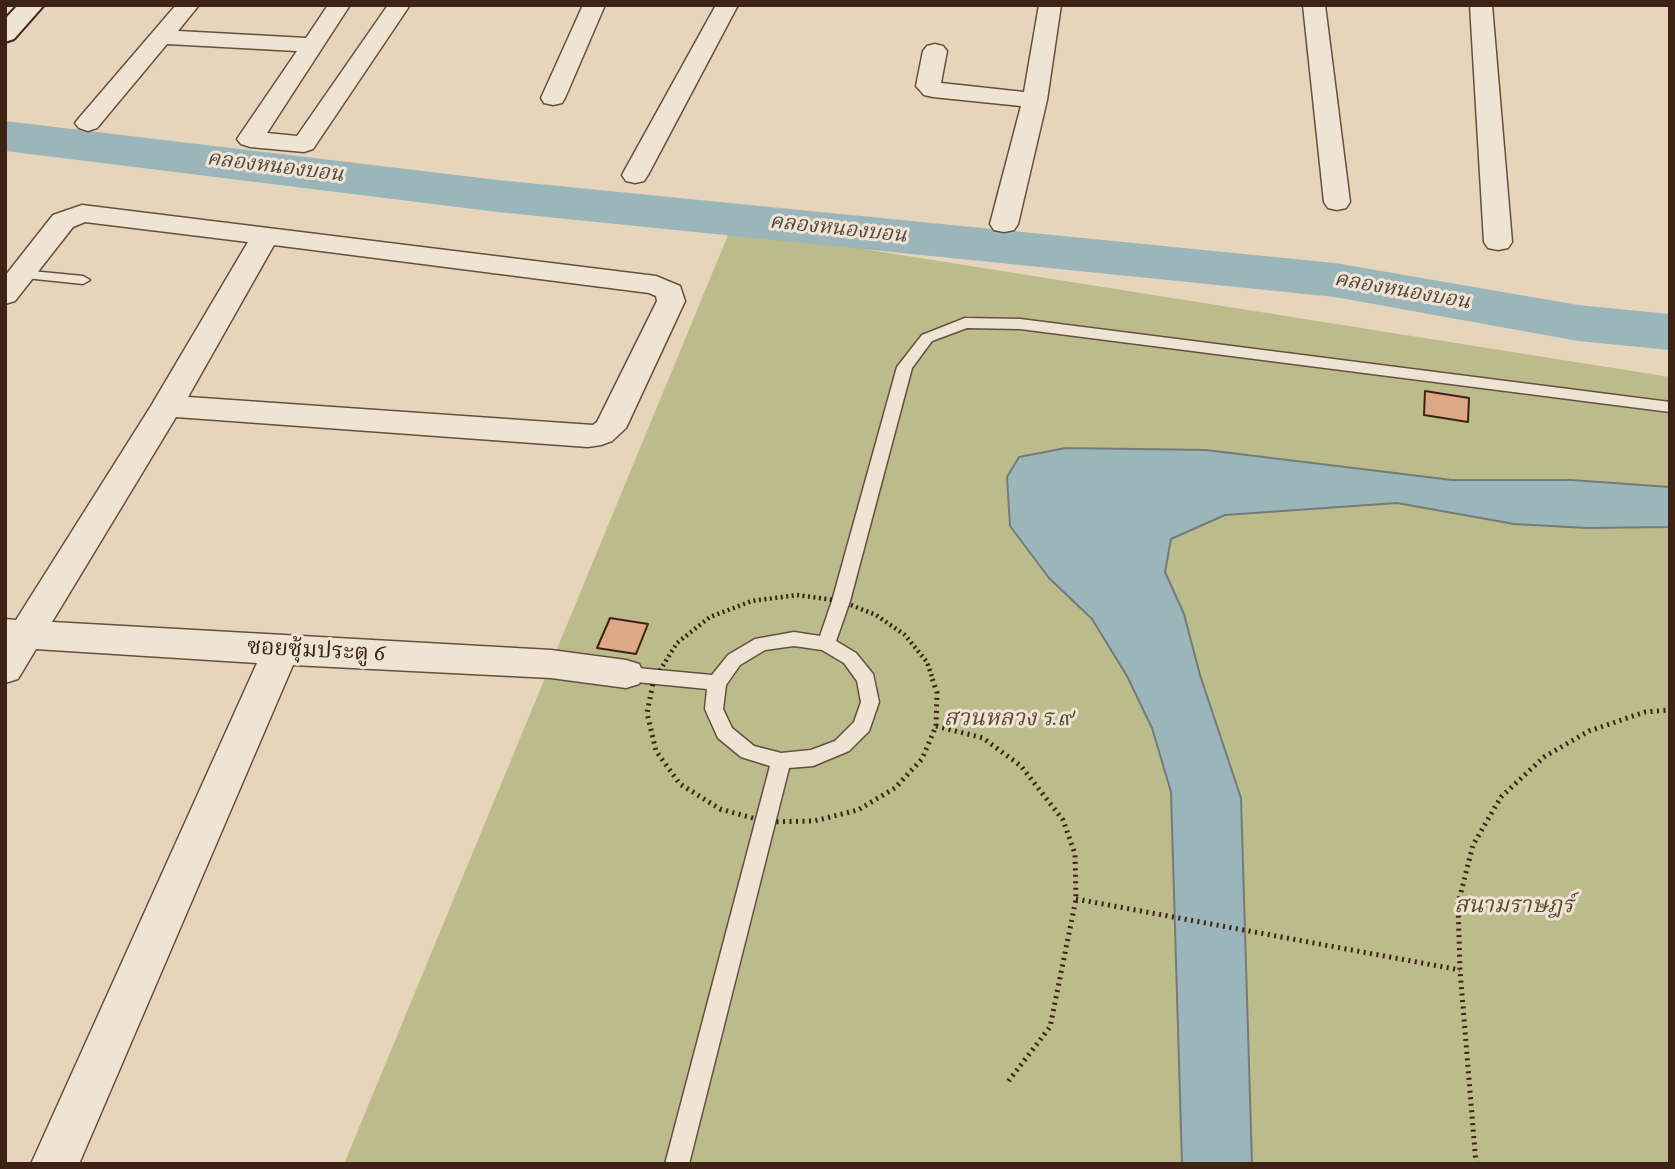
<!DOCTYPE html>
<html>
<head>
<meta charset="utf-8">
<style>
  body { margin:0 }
  #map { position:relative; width:1675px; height:1169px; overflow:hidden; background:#e6d5bb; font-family:"IM FELL Double Pica",serif }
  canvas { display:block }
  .frame { position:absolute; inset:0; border:7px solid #3d2215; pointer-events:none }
</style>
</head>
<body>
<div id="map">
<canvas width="1675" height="1169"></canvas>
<div class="frame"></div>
</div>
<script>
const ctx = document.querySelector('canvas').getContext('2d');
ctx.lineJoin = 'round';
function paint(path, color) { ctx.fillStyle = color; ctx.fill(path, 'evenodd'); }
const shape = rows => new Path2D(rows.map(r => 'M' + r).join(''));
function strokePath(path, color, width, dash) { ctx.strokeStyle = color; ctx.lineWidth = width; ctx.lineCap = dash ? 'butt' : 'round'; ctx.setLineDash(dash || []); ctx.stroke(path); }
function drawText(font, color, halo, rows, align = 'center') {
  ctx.font = font + ' "IM FELL Double Pica","Noto Serif Thai",serif'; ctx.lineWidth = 6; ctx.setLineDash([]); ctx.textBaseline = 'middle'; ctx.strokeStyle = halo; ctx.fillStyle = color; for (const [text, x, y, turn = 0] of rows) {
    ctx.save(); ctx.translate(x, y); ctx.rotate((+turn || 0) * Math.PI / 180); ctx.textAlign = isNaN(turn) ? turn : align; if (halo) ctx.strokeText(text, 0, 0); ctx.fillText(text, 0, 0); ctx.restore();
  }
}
paint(shape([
  [731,228,1670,377,1670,1164,344,1164]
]), '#bcbb8b');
const water = shape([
  [1066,448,1206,450,1452,480,1571,480,1670,487,1670,527,1587,528,1514,524,1397,503,1225,515,1171,539,1165,572,1184,614,1200,675,1241,798,1252,1164,1182,1164,1171,792,1152,728,1127,676,1092,619,1049,578,1010,526,1007,477,1019,457,1066,448]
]);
paint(water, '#9ab6ba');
strokePath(water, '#757b78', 2);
paint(shape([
  [5,121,498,180,1335,263,1578,305,1670,314,1670,350,1578,341,1335,297,498,212,5,151,5,121]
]), '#9ab6ba');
const building = shape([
  [1425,391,1469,398,1468,422,1424,415,1425,391],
  [610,618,648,624,636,654,597,648,610,618]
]);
paint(building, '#dda886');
strokePath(building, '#3d2215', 2);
const lane = shape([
  [21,270,83,276,90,280,83,284,16,277,14,274,21,270],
  [965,318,1020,319,1670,402,1670,412,1020,329,967,328,932,341,912,368,850,601,836,641,856,653,873,674,879,702,869,731,849,751,813,766,789,768,689,1164,665,1164,770,766,741,757,718,738,705,709,707,689,626,681,619,679,617,674,619,669,626,667,712,675,728,655,755,639,794,632,820,636,832,601,897,367,922,335,965,318],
  [794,646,822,650,844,663,857,681,861,702,854,722,835,741,811,750,781,753,754,746,732,728,723,709,726,685,740,665,765,650,794,646]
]);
const street = shape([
  [176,5,199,5,178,31,306,38,328,5,350,5,267,133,297,136,388,5,410,5,313,149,304,152,250,147,241,144,237,139,297,51,167,44,97,128,88,131,79,128,75,123,79,118,176,5],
  [583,5,605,5,565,98,562,103,553,105,544,103,541,98,583,5],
  [716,5,738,5,648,175,644,181,635,183,626,181,622,175,716,5],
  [1039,5,1061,5,1047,100,1018,224,1014,230,1004,232,994,230,990,224,1021,106,933,97,924,95,916,86,923,51,927,46,935,44,943,46,947,51,941,83,1024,92,1039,5],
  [1303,5,1325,5,1350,202,1346,208,1337,210,1328,208,1324,202,1303,5],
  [1470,5,1492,5,1512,242,1508,248,1498,250,1488,248,1484,242,1470,5],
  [82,205,656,276,680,286,685,301,626,428,612,441,601,445,588,447,176,417,52,622,551,650,626,660,639,664,644,674,639,684,626,688,551,678,293,665,79,1164,31,1164,257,663,36,649,18,679,5,683,5,619,16,620,151,406,248,242,85,222,73,227,15,301,5,304,5,276,53,215,82,205],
  [274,245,649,293,656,296,657,301,597,422,593,425,188,397,274,245]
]);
const secondary = shape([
  [18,5,44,5,14,39,5,42,5,19,18,5]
]);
strokePath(lane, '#674f3e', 3);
strokePath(street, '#674f3e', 3);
strokePath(secondary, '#3d2215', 4);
strokePath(shape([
  [654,680,677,643,710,617,752,601,797,595,841,601,876,615,905,635,927,662,933,680]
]), '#3d2215', 4.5, [2, 3.5]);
strokePath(shape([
  [654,678,647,713,656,751,680,784,720,809,767,822,814,821,858,810,895,788,922,759,936,726,937,693,932,678],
  [936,726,983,738,1021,766,1063,820,1075,854,1076,899,1050,1027,1007,1083],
  [1076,899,1460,970],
  [1476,1164,1460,970,1458,904,1473,845,1501,797,1544,757,1589,731,1645,712,1670,710]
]), '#3d2215', 5, [2, 4.5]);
paint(lane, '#efe4d3');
paint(street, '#efe4d3');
paint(secondary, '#efe4d3');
drawText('italic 21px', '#54473e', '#efe4d3', [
  ["คลองหนองบอน",275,168,7],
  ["คลองหนองบอน",838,230,6],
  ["คลองหนองบอน",1402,292,10]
]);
drawText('23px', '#3d2215', '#efe4d3', [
  ["ซอยซุ้มประตู 6",316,652,3]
]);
drawText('italic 23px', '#5d4832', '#efe4d3', [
  ["สวนหลวง ร.๙",1008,720],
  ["สนามราษฎร์",1514,907]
]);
</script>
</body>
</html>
